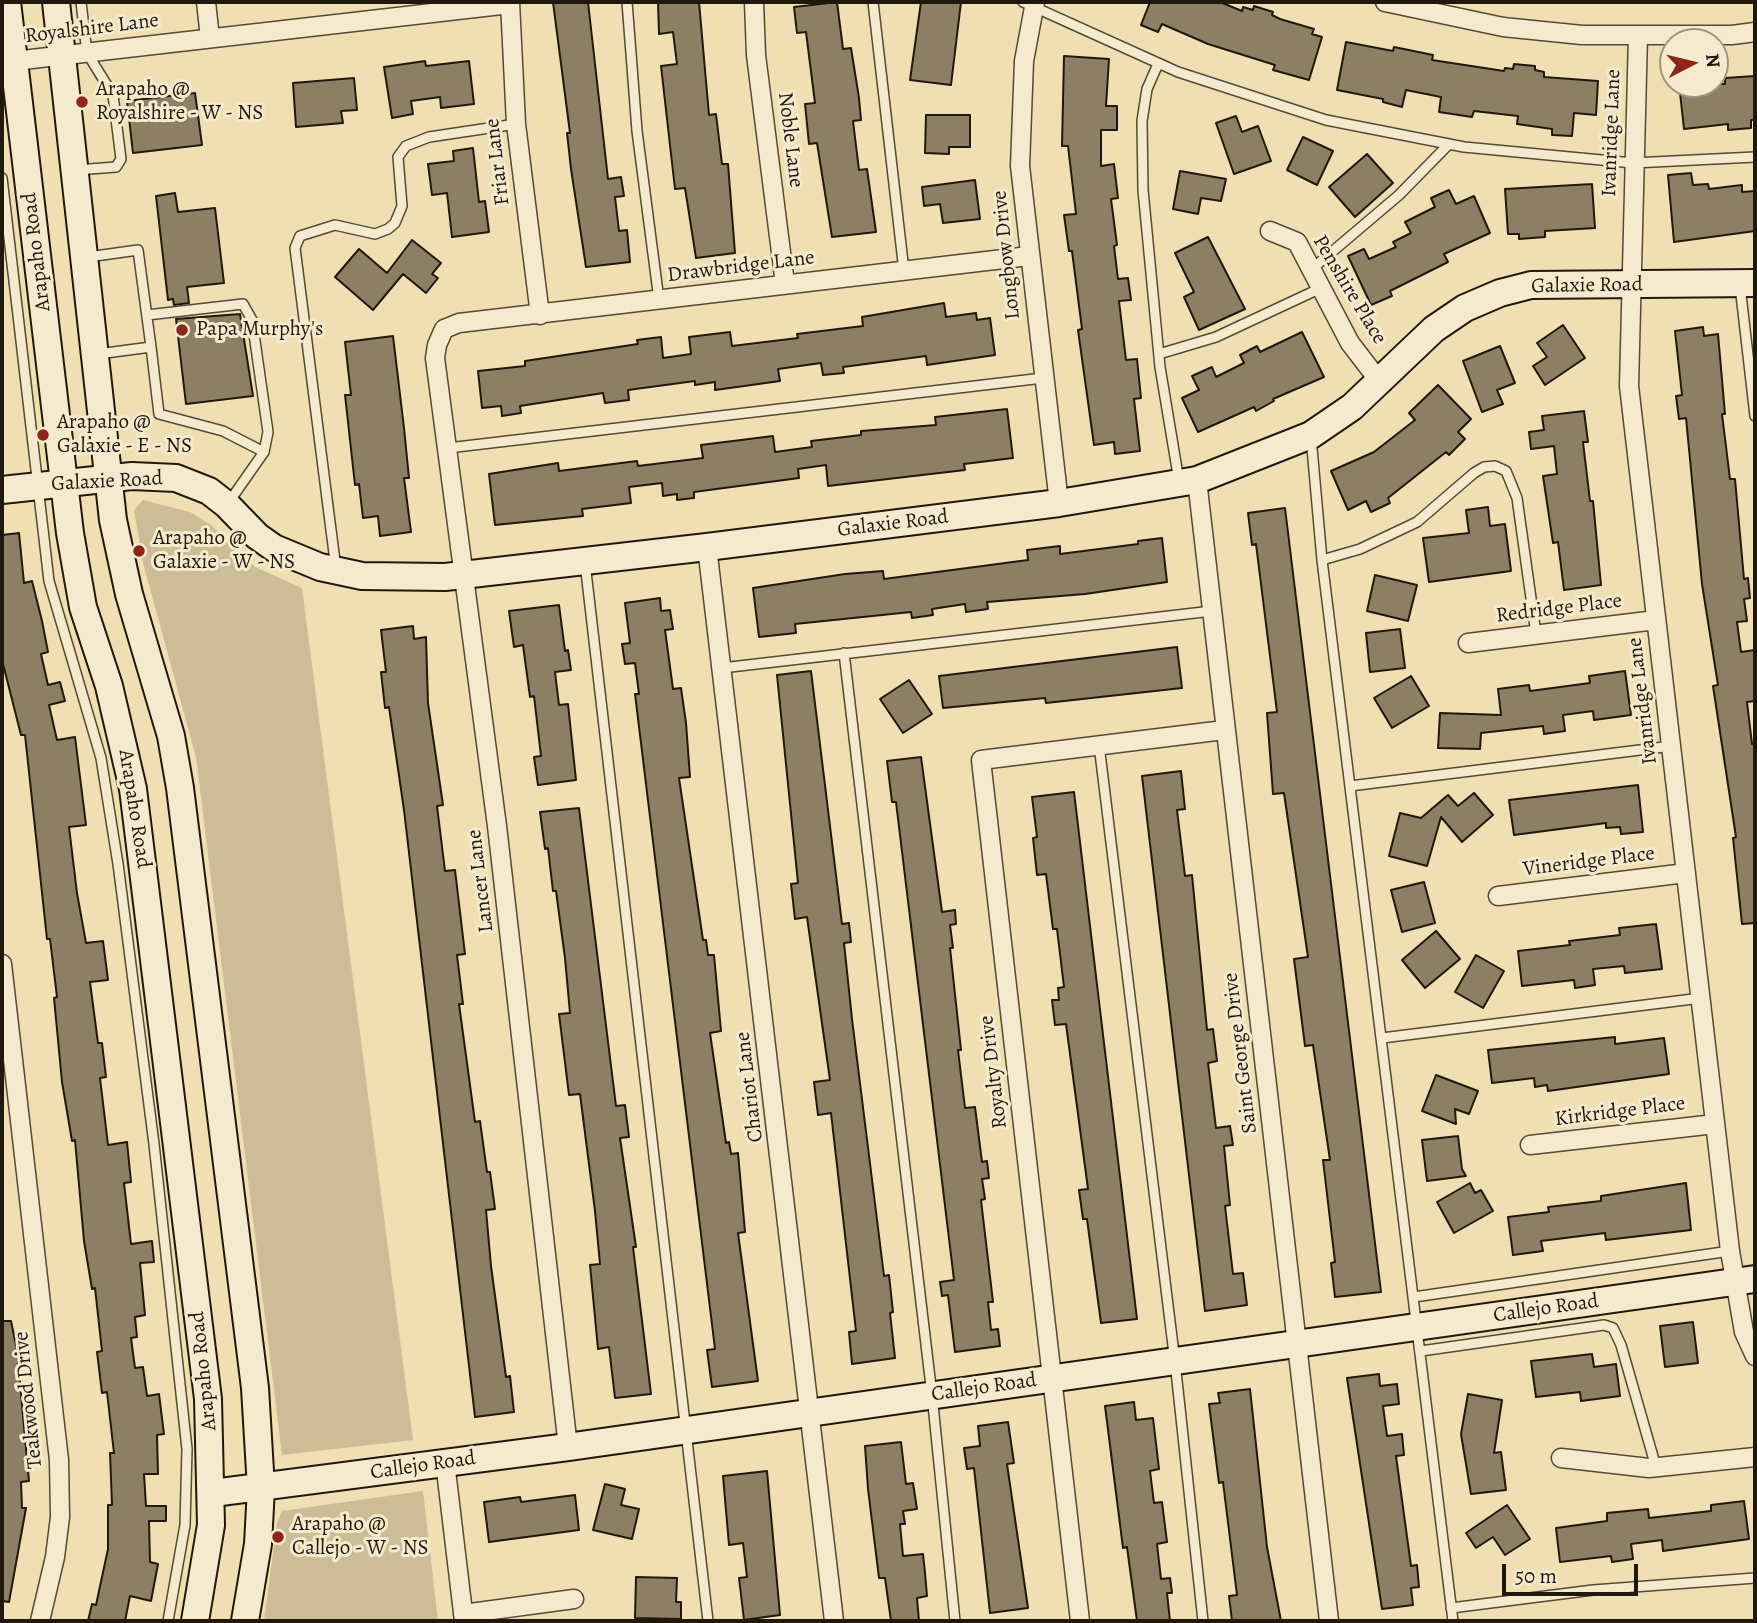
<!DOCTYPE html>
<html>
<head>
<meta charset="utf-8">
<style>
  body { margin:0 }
  #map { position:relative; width:1757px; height:1623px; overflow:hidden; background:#efdfb3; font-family:Alegreya,serif }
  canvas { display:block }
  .frame { position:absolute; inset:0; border:4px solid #21180c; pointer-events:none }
  .north { position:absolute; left:1659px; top:28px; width:70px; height:70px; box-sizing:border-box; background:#f5eace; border:2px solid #a09680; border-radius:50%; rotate:83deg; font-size:19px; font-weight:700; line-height:28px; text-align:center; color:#21180c }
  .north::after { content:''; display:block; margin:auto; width:24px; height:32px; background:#8f2418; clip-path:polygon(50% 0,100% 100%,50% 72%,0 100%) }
  .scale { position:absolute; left:1502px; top:1564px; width:136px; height:32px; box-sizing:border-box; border:4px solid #21180c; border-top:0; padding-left:9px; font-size:21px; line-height:24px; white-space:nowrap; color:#21180c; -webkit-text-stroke:5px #f5eace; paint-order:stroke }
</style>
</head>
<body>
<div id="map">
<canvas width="1757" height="1623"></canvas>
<div class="frame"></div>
<div class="north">N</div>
<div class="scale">50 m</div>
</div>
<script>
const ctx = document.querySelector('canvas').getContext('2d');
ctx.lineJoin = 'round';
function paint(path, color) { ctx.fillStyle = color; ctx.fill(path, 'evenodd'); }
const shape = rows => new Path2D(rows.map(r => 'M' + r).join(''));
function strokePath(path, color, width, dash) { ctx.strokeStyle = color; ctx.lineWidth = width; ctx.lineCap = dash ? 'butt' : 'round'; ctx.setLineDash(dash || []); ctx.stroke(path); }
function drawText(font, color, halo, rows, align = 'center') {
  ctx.font = font + ' Alegreya,serif'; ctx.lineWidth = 6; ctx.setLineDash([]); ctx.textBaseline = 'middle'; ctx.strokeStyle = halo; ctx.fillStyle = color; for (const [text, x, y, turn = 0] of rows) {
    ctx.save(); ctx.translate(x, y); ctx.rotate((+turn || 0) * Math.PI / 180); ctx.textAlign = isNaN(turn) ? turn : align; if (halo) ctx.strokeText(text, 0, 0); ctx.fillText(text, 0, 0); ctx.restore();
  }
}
paint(shape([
  [143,500,190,512,211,525,255,567,302,588,413,1440,282,1455,196,757,143,563,134,510],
  [423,1491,438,1621,264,1621,277,1523,282,1511]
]), '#ccbd97');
const building = shape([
  [553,2,588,2,608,179,621,177,624,196,615,197,619,231,627,230,630,262,586,267,571,169,567,133,570,133,553,2],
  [658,2,699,2,709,115,716,114,722,164,728,164,735,253,696,258,685,188,675,189,661,66,677,64,673,32,659,34,658,2],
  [837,2,843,49,851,48,859,98,861,120,853,121,859,170,867,169,876,232,832,237,817,143,809,144,805,104,815,103,806,32,797,33,794,7,837,2],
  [921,2,961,2,951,85,910,80,921,2],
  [1150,2,1220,2,1242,11,1243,7,1253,10,1254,6,1273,12,1272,15,1280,19,1314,29,1312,34,1322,37,1309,80,1273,70,1275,65,1208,44,1162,24,1158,32,1141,25,1150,2],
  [1346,42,1393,51,1394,47,1433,55,1432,60,1504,71,1505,68,1513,69,1514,64,1535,66,1535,70,1544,72,1544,77,1598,81,1596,115,1574,113,1572,136,1552,135,1552,129,1517,124,1518,116,1474,111,1472,117,1439,112,1441,97,1406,90,1402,107,1383,102,1383,99,1337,90,1346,42],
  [1064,56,1109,59,1106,106,1117,106,1117,130,1101,130,1101,166,1114,164,1118,198,1111,199,1117,245,1114,246,1118,279,1128,278,1131,300,1119,301,1126,360,1137,359,1141,398,1134,399,1140,451,1115,454,1114,442,1094,445,1078,330,1082,329,1072,251,1069,251,1064,215,1076,214,1068,146,1062,146,1064,56],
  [425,61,426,66,469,61,474,104,441,108,440,97,411,101,413,114,392,118,384,67,425,61],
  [1755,76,1755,120,1751,120,1751,128,1728,130,1728,124,1684,129,1679,84,1725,84,1725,78,1755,76],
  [354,78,357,110,341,111,343,123,296,127,293,83,354,78],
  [195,93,202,145,133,153,127,101,195,93],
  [926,115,970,115,970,147,949,147,949,154,925,153,926,115],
  [1236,116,1242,132,1258,126,1271,161,1234,174,1216,123,1236,116],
  [1303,137,1333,151,1317,185,1287,170,1303,137],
  [473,148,479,202,485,201,489,232,452,237,447,193,432,195,428,164,454,161,453,151,473,148],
  [1367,154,1393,183,1355,217,1329,187,1367,154],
  [1180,171,1226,179,1221,201,1201,198,1198,214,1173,209,1180,171],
  [1691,173,1693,185,1708,184,1709,189,1742,185,1742,192,1755,191,1755,231,1674,242,1668,175,1691,173],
  [975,180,980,219,943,223,940,204,924,206,922,187,975,180],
  [1592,184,1595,228,1545,231,1545,237,1519,239,1519,234,1508,234,1505,189,1592,184],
  [1449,190,1456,204,1474,196,1490,233,1444,254,1448,262,1390,291,1392,296,1371,305,1348,256,1364,249,1369,259,1396,247,1393,242,1411,233,1405,222,1435,207,1431,198,1449,190],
  [175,193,178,212,215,208,224,283,187,287,189,303,174,305,173,299,168,300,156,196,175,193],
  [1208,237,1245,309,1199,330,1184,297,1194,292,1175,253,1208,237],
  [412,240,441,263,432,274,438,278,426,293,403,274,373,310,335,277,359,249,387,273,412,240],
  [944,303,946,317,976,313,977,320,990,318,995,355,927,365,926,356,843,367,844,373,823,375,821,363,778,369,780,381,737,387,715,390,715,382,695,385,695,381,628,390,629,400,605,403,603,393,520,406,521,413,502,416,501,406,482,408,478,371,525,366,525,361,638,344,637,340,661,337,663,358,691,354,689,337,730,332,732,346,798,338,797,334,863,326,862,317,944,303],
  [240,314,253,396,186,404,176,319,240,314],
  [1563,325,1585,358,1545,385,1533,366,1547,357,1537,343,1563,325],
  [1703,327,1704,336,1718,334,1725,414,1722,414,1730,479,1735,479,1744,579,1748,578,1750,598,1744,599,1747,621,1737,622,1741,652,1755,650,1755,701,1747,702,1752,744,1755,743,1755,923,1742,924,1733,838,1736,837,1713,686,1718,685,1702,584,1686,418,1679,419,1676,396,1682,395,1675,331,1703,327],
  [1302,332,1324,377,1273,399,1274,401,1256,411,1254,407,1198,432,1182,398,1199,390,1192,376,1212,367,1216,377,1244,363,1240,355,1257,346,1260,352,1302,332],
  [393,336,404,428,409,478,404,478,411,532,380,536,378,516,363,518,359,484,355,485,345,395,351,395,345,342,393,336],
  [1500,346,1515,383,1497,390,1503,404,1482,412,1463,361,1500,346],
  [1438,385,1471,419,1458,432,1465,439,1449,455,1446,452,1388,498,1390,503,1371,512,1366,501,1348,510,1331,471,1374,452,1415,420,1409,413,1438,385],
  [1007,409,1013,458,964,464,965,470,828,486,826,465,798,469,799,478,694,492,694,498,677,500,677,494,663,496,662,483,629,487,631,503,582,509,583,516,495,525,489,474,558,463,559,471,637,461,638,466,703,458,701,445,773,436,775,452,812,447,811,441,861,435,861,431,936,425,935,417,1007,409],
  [1584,411,1588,442,1583,442,1590,501,1593,501,1601,585,1564,590,1558,542,1553,543,1543,476,1557,474,1554,446,1531,449,1529,432,1544,430,1542,416,1584,411],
  [1488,507,1490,526,1505,524,1511,571,1429,582,1423,538,1469,533,1466,510,1488,507],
  [1285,508,1381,1292,1335,1297,1331,1263,1335,1262,1323,1160,1330,1160,1313,1045,1305,1046,1294,959,1308,957,1284,793,1273,794,1267,713,1277,712,1256,544,1252,545,1248,513,1285,508],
  [19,533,24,583,32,581,42,621,48,652,41,654,48,685,60,682,65,701,49,705,57,740,75,737,86,825,69,827,77,893,86,943,103,941,108,980,90,982,98,1043,102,1043,106,1077,100,1078,108,1145,127,1142,131,1182,124,1183,131,1244,152,1241,154,1262,140,1263,145,1315,135,1317,137,1337,131,1338,135,1368,143,1367,147,1396,159,1394,164,1434,157,1435,158,1474,144,1474,146,1506,166,1506,166,1521,149,1521,150,1562,158,1564,151,1601,130,1596,125,1621,88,1621,92,1604,96,1605,108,1549,108,1505,112,1505,110,1453,114,1453,107,1392,102,1393,97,1352,102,1351,95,1288,92,1289,84,1241,75,1140,72,1141,62,1082,54,998,57,997,50,939,47,939,25,735,21,735,2,660,2,535,19,533],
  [1162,538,1167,582,1085,594,987,602,988,609,966,612,965,604,932,609,933,615,912,618,911,612,795,624,796,633,759,637,753,588,845,574,883,571,884,579,1028,560,1027,550,1060,546,1060,554,1138,544,1138,541,1162,538],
  [1375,575,1417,585,1408,621,1367,611,1375,575],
  [660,598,661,611,670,610,673,629,665,630,673,689,681,688,686,723,690,777,679,778,703,940,706,940,708,955,714,955,721,1031,710,1033,726,1143,729,1142,731,1154,738,1153,745,1232,738,1233,758,1381,712,1387,707,1350,715,1349,635,694,639,694,635,663,625,664,622,644,630,643,625,603,660,598],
  [559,605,565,651,568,650,571,670,555,672,559,705,568,704,576,780,538,785,534,757,541,756,534,696,530,697,523,645,514,647,509,611,559,605],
  [413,626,414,639,426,637,428,703,443,805,437,806,445,871,455,870,465,954,457,955,463,1004,459,1004,475,1122,480,1121,487,1172,490,1172,495,1209,486,1210,491,1266,506,1377,510,1376,514,1412,475,1417,404,810,389,707,385,708,381,672,386,672,381,630,413,626],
  [1400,629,1405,668,1370,672,1366,633,1400,629],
  [1177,647,1182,688,1046,703,1045,698,943,708,939,676,1177,647],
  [811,671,842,924,849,923,851,942,844,943,852,1019,884,1276,889,1275,893,1312,890,1313,895,1358,852,1364,849,1332,856,1331,831,1113,818,1115,814,1082,830,1080,807,917,795,919,791,884,798,883,777,675,811,671],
  [1625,671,1631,715,1594,720,1593,711,1563,715,1565,731,1544,734,1543,726,1481,733,1480,749,1438,748,1440,713,1501,715,1498,689,1529,685,1530,691,1590,683,1589,676,1625,671],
  [1411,676,1429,706,1392,728,1374,698,1411,676],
  [909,680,932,714,903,733,880,699,909,680],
  [921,757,942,912,955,910,956,924,950,925,953,948,950,948,961,1050,958,1050,965,1108,975,1107,982,1162,987,1161,989,1178,982,1179,985,1199,981,1200,993,1302,988,1302,991,1330,998,1329,1000,1346,955,1352,948,1295,942,1296,940,1282,954,1280,896,802,892,802,887,761,921,757],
  [1181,771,1185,809,1177,810,1185,876,1192,875,1207,1030,1213,1029,1217,1061,1208,1063,1216,1128,1230,1126,1233,1145,1224,1146,1230,1205,1225,1206,1233,1274,1243,1273,1247,1305,1205,1311,1142,776,1181,771],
  [1638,785,1643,832,1621,834,1620,827,1606,828,1606,823,1514,835,1509,800,1638,785],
  [1074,792,1137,1319,1101,1323,1087,1219,1083,1219,1079,1190,1088,1189,1066,1024,1055,1025,1052,1000,1059,1000,1058,988,1064,987,1057,929,1053,929,1046,874,1037,875,1033,838,1037,837,1032,797,1074,792],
  [1474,793,1493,815,1462,842,1441,817,1427,866,1389,856,1400,813,1421,818,1448,795,1458,806,1474,793],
  [579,808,616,1106,625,1105,629,1137,620,1138,636,1247,633,1247,651,1394,615,1398,609,1347,598,1349,590,1265,600,1264,595,1211,580,1094,569,1095,559,1014,570,1013,565,958,556,891,553,891,548,848,545,849,540,812,579,808],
  [1424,882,1435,923,1402,932,1391,890,1424,882],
  [1656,924,1662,969,1625,973,1624,966,1593,969,1595,985,1575,988,1574,980,1522,986,1518,951,1570,945,1569,941,1620,935,1619,928,1656,924],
  [1436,931,1460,959,1425,988,1402,960,1436,931],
  [1476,955,1504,971,1483,1008,1455,992,1476,955],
  [1615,1037,1615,1044,1664,1038,1669,1074,1548,1091,1547,1085,1535,1087,1534,1078,1492,1083,1488,1050,1615,1037],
  [1436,1075,1478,1091,1469,1114,1455,1109,1456,1124,1422,1111,1436,1075],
  [1458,1136,1462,1169,1466,1176,1427,1181,1422,1140,1458,1136],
  [1470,1183,1475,1193,1481,1190,1493,1211,1454,1233,1437,1202,1470,1183],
  [1686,1183,1691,1230,1606,1240,1605,1233,1541,1241,1543,1251,1513,1255,1508,1217,1549,1212,1548,1207,1601,1201,1601,1196,1686,1183],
  [2,1321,11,1321,17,1350,29,1481,21,1482,22,1508,26,1508,9,1602,2,1601,2,1321],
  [1693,1322,1698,1363,1665,1367,1660,1326,1693,1322],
  [1592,1354,1594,1367,1616,1364,1620,1396,1581,1401,1580,1392,1536,1397,1531,1361,1592,1354],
  [1379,1374,1380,1386,1397,1384,1399,1404,1383,1406,1387,1436,1402,1434,1404,1455,1396,1456,1411,1566,1417,1565,1419,1587,1411,1588,1413,1605,1382,1609,1347,1378,1379,1374],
  [1250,1389,1267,1547,1281,1621,1232,1621,1229,1596,1237,1595,1223,1482,1219,1483,1209,1404,1220,1403,1218,1393,1250,1389],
  [1468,1394,1502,1400,1494,1453,1501,1452,1506,1490,1471,1494,1461,1434,1468,1394],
  [1134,1402,1136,1420,1153,1418,1159,1469,1150,1471,1154,1503,1162,1502,1167,1542,1157,1544,1161,1579,1170,1578,1172,1593,1167,1593,1170,1621,1137,1621,1127,1547,1123,1548,1105,1406,1134,1402],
  [1008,1422,1014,1463,1007,1464,1028,1608,990,1613,974,1468,967,1469,964,1448,980,1446,978,1426,1008,1422],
  [901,1442,906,1484,913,1483,917,1509,903,1511,905,1524,900,1524,903,1556,923,1554,925,1573,927,1596,917,1598,919,1621,891,1621,885,1578,879,1578,868,1489,865,1446,901,1442],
  [767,1471,780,1615,744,1620,739,1578,747,1577,743,1543,729,1545,723,1476,767,1471],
  [605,1484,625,1489,621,1505,639,1509,632,1539,593,1530,605,1484],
  [575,1495,579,1530,489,1542,484,1502,520,1497,521,1502,575,1495],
  [1744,1501,1749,1539,1663,1551,1662,1540,1631,1544,1633,1559,1612,1562,1611,1556,1560,1562,1556,1528,1607,1521,1607,1513,1648,1509,1649,1518,1711,1511,1711,1505,1744,1501],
  [1507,1505,1530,1539,1505,1555,1493,1537,1476,1548,1466,1533,1507,1505],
  [636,1577,677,1578,676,1602,681,1602,681,1619,635,1618,636,1577]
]);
paint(building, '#8c7f63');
strokePath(building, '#21180c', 2);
const lane = shape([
  [627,2,637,131,659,300],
  [873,2,904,271],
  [1023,2,1178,72,1326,120,1464,147,1633,163,1755,157],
  [1158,64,1147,89,1142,121,1143,190,1160,367,1179,481],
  [76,170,116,167,121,159,113,95,87,53,81,2],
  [2,178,49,581,101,758,118,864,154,1144,187,1449,185,1525,168,1621],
  [88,257,138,250,151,347],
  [1313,268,1399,195,1449,144],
  [1740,286,1755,416],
  [147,315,243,304,252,320,268,432,264,452],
  [98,354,151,347,159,414,223,431,264,452,229,502],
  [1159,354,1216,337,1321,288],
  [1311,437,1322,560,1453,1621],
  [448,448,1043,378],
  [1322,560,1360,549,1417,522,1474,473,1484,467,1495,466,1506,471,1517,498,1536,634],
  [585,563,708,1621],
  [336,569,295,248,300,236,335,225,375,234,388,229,395,223,402,206,398,157,406,146,429,137,516,124],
  [844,653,932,1395,955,1621],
  [722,668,1212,611],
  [1099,745,1175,1362,1203,1621],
  [1350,786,1672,746],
  [1382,1038,1701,998],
  [1414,1297,1730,1251],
  [1421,1351,1604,1325,1613,1328,1621,1345,1656,1467],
  [1451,1608,1593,1590,1755,1578]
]);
const street = shape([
  [206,2,210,38],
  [510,2,516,124,540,315],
  [754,2,756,55,785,284],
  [1035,2,1024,61,1020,166,1059,503],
  [1385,2,1503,27,1582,35,1732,35,1755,32],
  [1638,35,1629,386,1730,1251,1744,1332,1755,1356],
  [14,61,510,4],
  [1270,231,1297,242,1350,343,1380,382],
  [1197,480,1329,1621],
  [707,547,834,1621],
  [1468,643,1656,620],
  [1498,896,1686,873],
  [2,964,59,1460,60,1517,55,1557,40,1621],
  [1530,1145,1715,1124],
  [568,1447,497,826,435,358,437,345,444,329,459,323,1029,256],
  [1561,1458,1649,1468,1755,1457],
  [445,1462,464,1621],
  [463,1614,574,1599],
  [1080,1621,981,760,1224,730]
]);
const secondary = shape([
  [7,2,70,533,83,607,109,686,133,789,208,1399,211,1525,195,1621],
  [56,2,113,520,129,594,171,736,180,788,255,1388,261,1488,258,1544,245,1621],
  [2,490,132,476,176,478,209,491,227,505,257,536,274,548,320,567,362,576,445,577,707,547,1059,503,1197,480,1311,435,1352,407,1434,329,1465,308,1500,293,1531,285,1755,283],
  [213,1493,568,1447,1755,1279]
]);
strokePath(lane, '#544a36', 12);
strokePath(street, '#544a36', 21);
strokePath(secondary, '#21180c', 30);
strokePath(lane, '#f5eace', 9);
strokePath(street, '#f5eace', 18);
strokePath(secondary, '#f5eace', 26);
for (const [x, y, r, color] of [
  [82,102,7,"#8f2418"],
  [182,330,7,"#8f2418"],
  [43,435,7,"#8f2418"],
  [139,551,7,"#8f2418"],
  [278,1537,7,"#8f2418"]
]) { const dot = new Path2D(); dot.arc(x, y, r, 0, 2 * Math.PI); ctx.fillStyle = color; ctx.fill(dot); strokePath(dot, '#f5eace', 2.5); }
drawText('21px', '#21180c', '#f5eace', [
  ["Royalshire Lane",92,29,-7],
  ["Ivanridge Lane",1612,133,-88],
  ["Noble Lane",790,140,83],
  ["Friar Lane",498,162,-97],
  ["Arapaho Road",37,252,-97],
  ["Longbow Drive",1007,255,-96],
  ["Drawbridge Lane",741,267,-7],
  ["Galaxie Road",1587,286,-1],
  ["Penshire Place",1349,290,59],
  ["Galaxie Road",107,482,-3],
  ["Galaxie Road",893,524,-7],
  ["Redridge Place",1559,609,-7],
  ["Ivanridge Lane",1643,701,-97],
  ["Arapaho Road",134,809,81],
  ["Vineridge Place",1589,862,-7],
  ["Lancer Lane",481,881,-97],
  ["Saint George Drive",1241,1053,-97],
  ["Royalty Drive",994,1072,-97],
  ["Chariot Lane",750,1087,-97],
  ["Kirkridge Place",1620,1112,-7],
  ["Callejo Road",1546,1309,-8],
  ["Arapaho Road",204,1371,-96],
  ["Callejo Road",984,1388,-8],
  ["Teakwood Drive",29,1400,-96],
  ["Callejo Road",423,1466,-8]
]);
drawText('21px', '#21180c', '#f5eace', [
  ["Arapaho @",96,90],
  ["Royalshire - W - NS",96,114],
  ["Papa Murphy's",196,330],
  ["Arapaho @",57,423],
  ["Galaxie - E - NS",57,447],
  ["Arapaho @",153,539],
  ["Galaxie - W - NS",153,563],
  ["Arapaho @",292,1525],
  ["Callejo - W - NS",292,1549]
], 'left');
</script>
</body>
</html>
